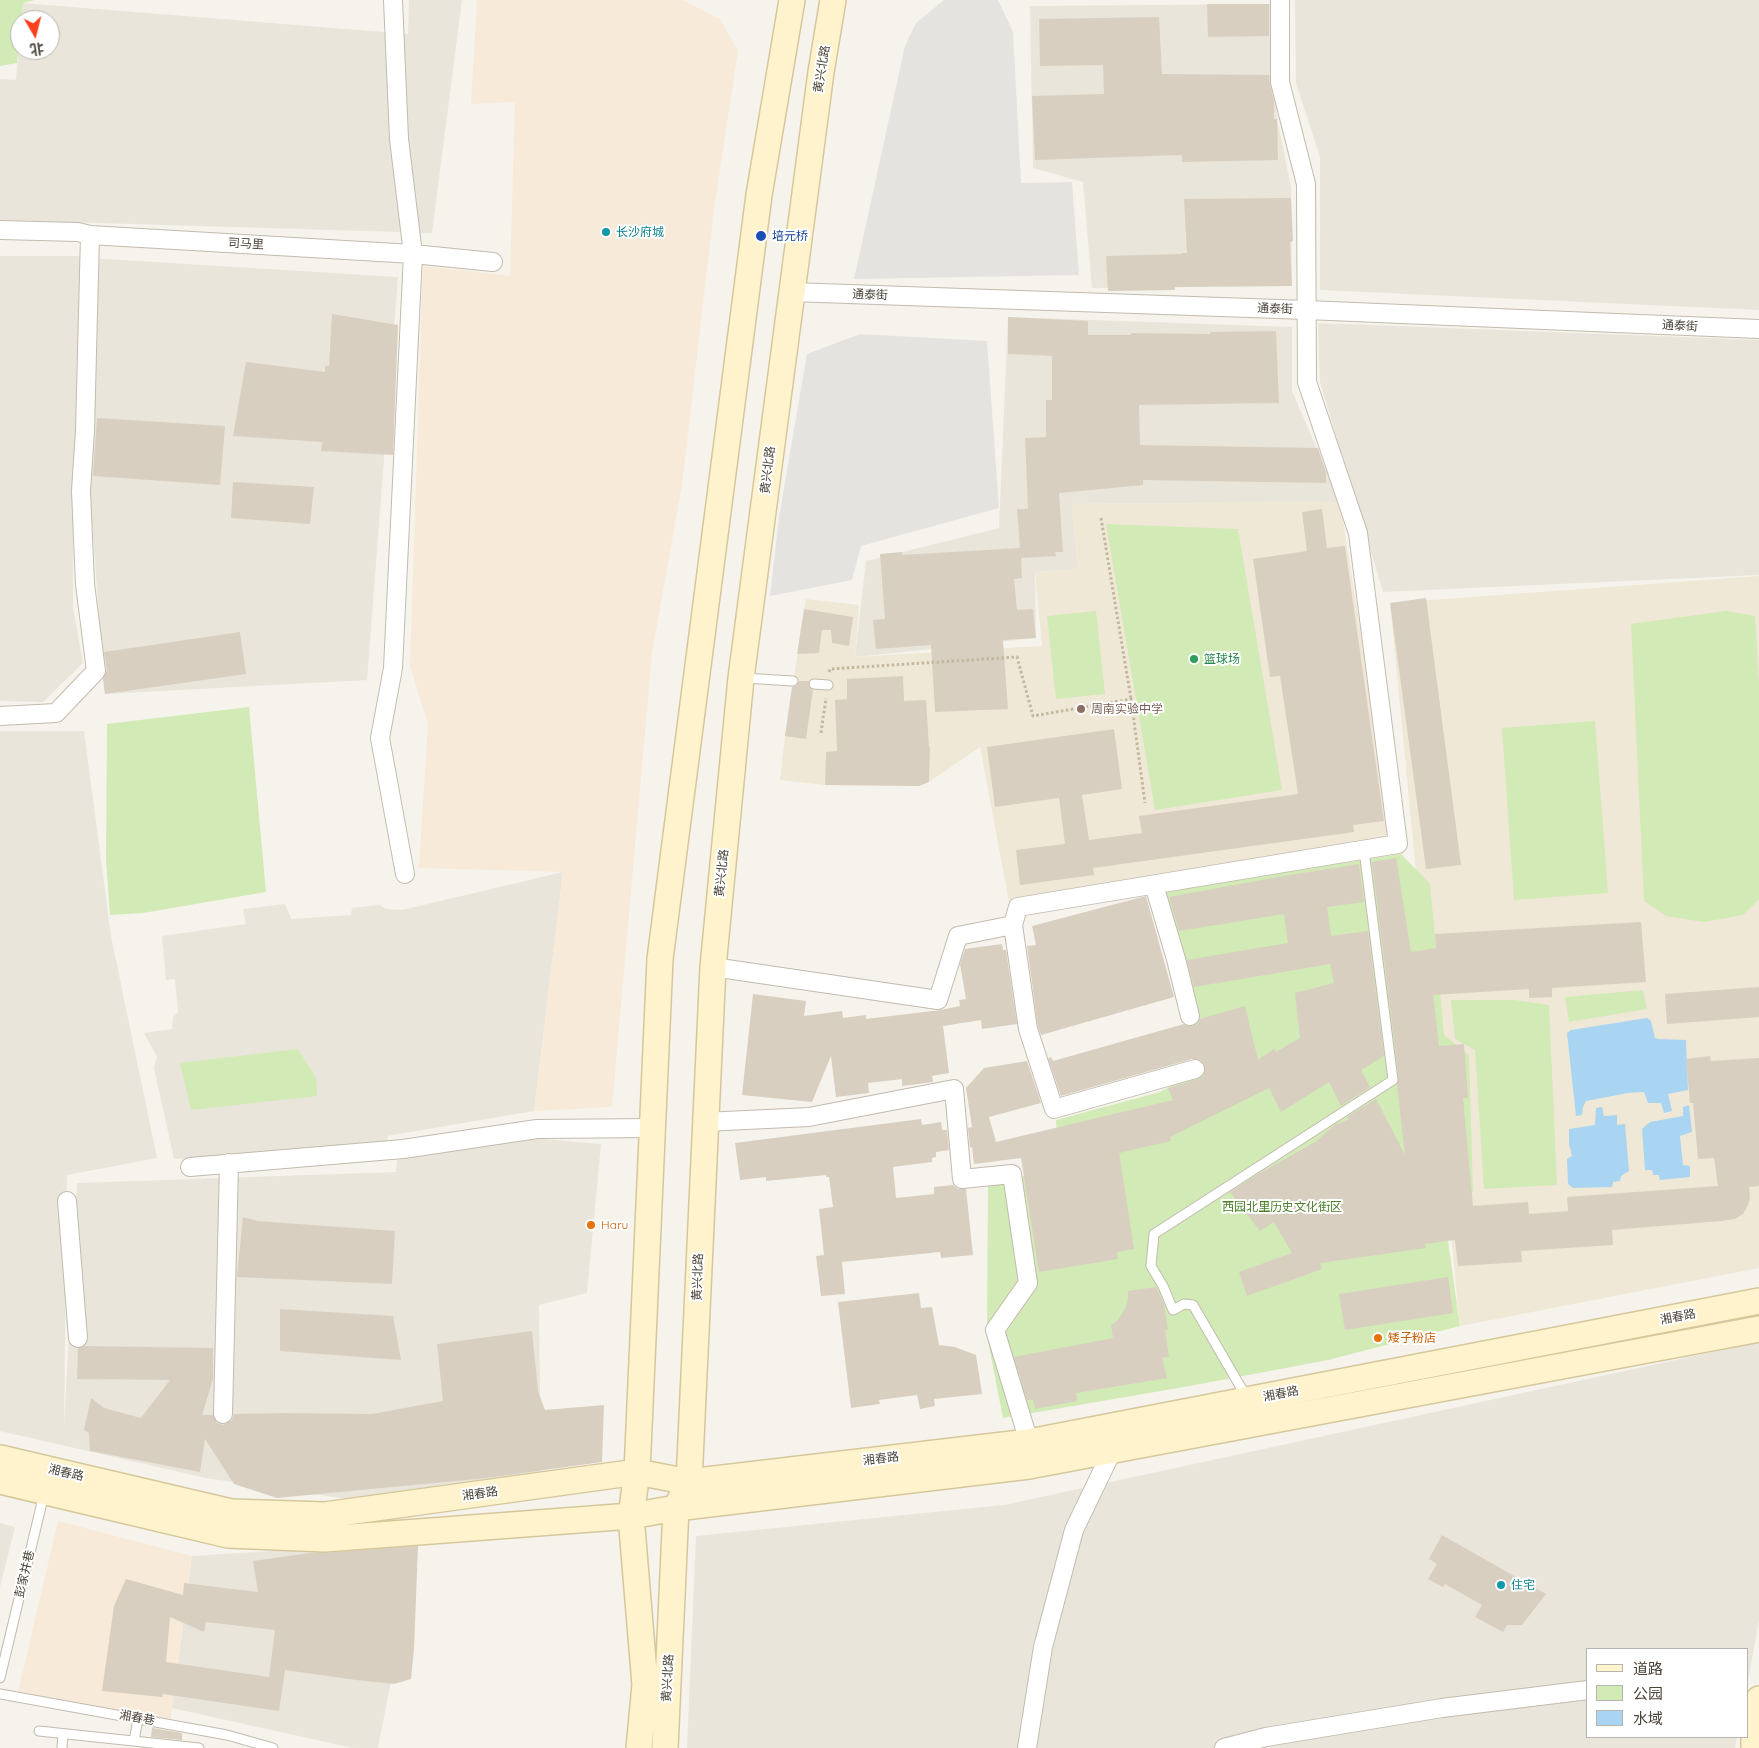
<!DOCTYPE html>
<html>
<head>
<meta charset="utf-8">
<style>
  body { margin:0 }
  #map { position:relative; width:1759px; height:1748px; overflow:hidden; background:#f6f3ec; font-family:Quicksand,"Noto Sans SC",sans-serif }
  canvas { display:block }
  .legend { position:absolute; left:1586px; top:1648px; width:162px; height:90px; box-sizing:border-box; background:#fff; border:1px solid #b7b4b0; margin:0; padding:6px 9px; list-style:none; font-size:15px; color:#4b4439 }
  .legend li { display:flex; align-items:center; gap:10px; height:25px }
  .legend b { width:25px; border:1px solid #b7b4b0 }
  .north { position:absolute; left:10px; top:10px; width:50px; height:50px; box-sizing:border-box; background:#fff; border:1px solid #b7b4b0; border-radius:50%; rotate:172deg; font-size:14px; font-weight:700; line-height:20px; text-align:center; color:#4b4439 }
  .north::after { content:''; display:block; margin:auto; width:18px; height:22px; background:#fc3f1d; clip-path:polygon(50% 0,100% 100%,50% 72%,0 100%) }
</style>
</head>
<body>
<div id="map">
<canvas width="1759" height="1748"></canvas>
<ul class="legend">
<li><b style="height:6px;background:#fff3cd"></b>道路</li>
<li><b style="height:14px;background:#d2eab5"></b>公园</li>
<li><b style="height:14px;background:#a9d4f2"></b>水域</li>
</ul>
<div class="north">北</div>
</div>
<script>
const ctx = document.querySelector('canvas').getContext('2d');
ctx.lineJoin = 'round';
function paint(path, color) { ctx.fillStyle = color; ctx.fill(path, 'evenodd'); }
const shape = rows => new Path2D(rows.map(r => 'M' + r).join(''));
function strokePath(path, color, width, dash) { ctx.strokeStyle = color; ctx.lineWidth = width; ctx.lineCap = dash ? 'butt' : 'round'; ctx.setLineDash(dash || []); ctx.stroke(path); }
function drawText(font, color, halo, rows, align = 'center') {
  ctx.font = font + ' Quicksand,"Noto Sans SC",sans-serif'; ctx.lineWidth = 4; ctx.setLineDash([]); ctx.textBaseline = 'middle'; ctx.strokeStyle = halo; ctx.fillStyle = color; for (const [text, x, y, turn = 0] of rows) {
    ctx.save(); ctx.translate(x, y); ctx.rotate((+turn || 0) * Math.PI / 180); ctx.textAlign = isNaN(turn) ? turn : align; if (halo) ctx.strokeText(text, 0, 0); ctx.fillText(text, 0, 0); ctx.restore();
  }
}
paint(shape([
  [409,0,462,0,432,233,0,220,0,79,16,80,20,33,20,50,50,50,50,20,21,20,23,3,408,34],
  [1295,0,1759,0,1759,310,1320,290,1320,157,1296,83],
  [1271,4,1277,119,1291,187,1292,286,1092,288,1083,182,1033,168,1030,6],
  [0,256,81,256,73,498,73,607,83,663,43,702,0,701],
  [89,258,398,277,367,680,105,694,91,509],
  [1008,317,1292,327,1292,391,1340,502,1072,504,1078,569,1035,572,1036,638,855,657,866,561,999,528],
  [1318,323,1759,340,1759,575,1383,592,1320,382],
  [0,731,84,731,111,936,157,1158,67,1175,64,1427,77,1183,396,1172,397,1160,532,1138,601,1144,587,1293,539,1305,541,1481,354,1500,206,1478,0,1431],
  [563,872,534,1111,387,1136,390,1150,174,1159,154,1068,157,1057,144,1033,172,1029,173,1017,178,1012,175,979,166,980,162,936,246,924,243,909,285,904,291,919,351,915,352,908,379,905,386,909,402,910],
  [1759,1342,1759,1621,1748,1681,1748,1649,1588,1649,1588,1737,1737,1737,1735,1748,687,1748,696,1536,1004,1505],
  [0,1523,15,1527,0,1587],
  [418,1542,378,1748,353,1748,172,1708,192,1556]
]), '#eae5da');
paint(shape([
  [477,0,683,0,720,19,738,51,714,209,682,485,652,653,612,1107,534,1111,563,872,419,868,428,724,410,666,423,266,510,276,515,102,471,104],
  [58,1521,192,1556,170,1724,17,1697]
]), '#f7ead8');
paint(shape([
  [1340,502,1393,838,1009,902,980,747,929,782,919,786,825,785,780,780,785,736,806,599,859,605,855,657,1042,646,1035,572,1078,569,1072,504],
  [1759,576,1759,1268,1460,1326,1390,603]
]), '#efe8d6');
paint(shape([
  [0,0,35,0,23,3,17,63,0,66],
  [1106,524,1238,529,1282,790,1155,810],
  [1096,611,1105,694,1056,699,1047,616],
  [1726,611,1755,616,1759,684,1759,899,1743,915,1704,922,1666,916,1644,901,1631,624],
  [249,707,266,892,143,913,110,915,106,859,107,724],
  [1595,721,1608,893,1514,900,1502,728],
  [1401,854,1430,884,1444,1035,1469,1055,1473,1192,1442,1199,1460,1326,1328,1360,1184,1387,1003,1418,987,1336,988,1184,1059,1168,1056,1120,1160,1092,1203,1069,1159,892],
  [1643,990,1647,1009,1569,1022,1565,997],
  [1451,1000,1515,1000,1549,1005,1557,1185,1484,1189,1475,1050,1455,1039],
  [298,1049,316,1078,317,1096,191,1110,180,1063]
]), '#d2eab5');
paint(shape([
  [944,0,998,0,1013,32,1021,183,1072,182,1079,275,854,279,905,46,916,23],
  [860,334,987,341,999,508,861,546,852,580,770,596,779,517,807,354]
]), '#e5e3e0');
paint(shape([
  [1647,1018,1651,1021,1655,1038,1659,1039,1686,1040,1688,1090,1668,1094,1672,1111,1664,1113,1661,1103,1648,1103,1644,1092,1628,1093,1586,1101,1583,1107,1582,1115,1576,1116,1567,1033,1571,1030],
  [1689,1105,1692,1132,1680,1136,1683,1165,1690,1166,1690,1177,1660,1180,1659,1175,1653,1175,1652,1170,1645,1170,1642,1129,1650,1122,1683,1116,1683,1107],
  [1602,1107,1604,1116,1617,1115,1617,1125,1625,1124,1629,1171,1621,1176,1620,1181,1613,1182,1612,1187,1573,1188,1568,1184,1567,1159,1572,1156,1569,1144,1569,1129,1595,1125,1596,1108]
]), '#a9d4f2');
paint(shape([
  [1207,4,1269,4,1269,36,1208,37],
  [1159,17,1162,74,1269,75,1270,85,1274,101,1274,119,1277,119,1278,160,1182,162,1182,155,1035,160,1032,96,1104,94,1103,65,1040,66,1039,19],
  [1291,198,1293,241,1290,242,1292,286,1175,287,1175,290,1108,291,1106,256,1182,254,1182,253,1187,253,1184,199],
  [332,314,398,325,393,455,321,451,322,442,233,436,246,362,325,372,325,366,329,366],
  [1008,317,1088,321,1088,335,1131,335,1131,333,1210,334,1210,332,1276,331,1279,403,1139,405,1140,445,1318,448,1326,472,1326,483,1143,480,1143,485,1059,493,1063,552,1055,552,1056,556,1021,558,1022,578,1014,579,1017,610,1033,609,1036,638,1003,640,1008,709,935,712,931,645,876,649,873,620,885,619,880,554,902,552,902,555,1020,548,1017,509,1028,509,1025,438,1046,437,1046,400,1052,400,1052,356,1008,354],
  [97,418,225,426,220,485,93,476],
  [233,482,314,487,310,524,231,518],
  [1322,509,1327,548,1345,546,1384,821,1353,825,1354,832,1093,868,1094,875,1020,885,1016,850,1065,844,1059,798,995,807,987,747,1114,729,1122,789,1082,795,1089,840,1142,833,1139,816,1298,794,1280,676,1270,677,1253,559,1307,551,1302,512],
  [1426,598,1461,865,1426,869,1390,603],
  [804,609,853,617,849,646,832,643,831,630,822,630,819,653,797,654],
  [240,632,246,674,105,694,103,679,107,670,104,652],
  [903,676,904,701,926,700,929,747,930,747,929,782,919,786,825,785,826,752,837,751,835,700,847,699,847,679],
  [799,681,809,681,809,687,813,690,806,739,785,736,792,687,796,686],
  [1396,858,1411,952,1436,948,1435,934,1641,922,1646,982,1552,988,1552,997,1529,998,1529,989,1433,995,1439,1046,1464,1044,1468,1098,1463,1098,1473,1206,1528,1202,1529,1214,1568,1211,1567,1197,1718,1186,1714,1158,1698,1159,1693,1103,1690,1103,1686,1059,1710,1056,1711,1061,1759,1058,1759,1186,1749,1187,1750,1198,1748,1205,1743,1214,1735,1219,1721,1221,1612,1230,1613,1245,1521,1251,1522,1262,1458,1266,1455,1240,1425,1244,1426,1248,1320,1263,1322,1269,1247,1296,1239,1272,1292,1253,1274,1222,1260,1231,1230,1192,1260,1173,1315,1142,1335,1125,1348,1120,1347,1117,1376,1099,1405,1155,1397,1084,1399,1079,1372,862],
  [1359,864,1364,902,1327,907,1331,936,1368,931,1384,1056,1361,1070,1370,1087,1341,1106,1329,1082,1281,1112,1269,1088,1170,1137,1171,1141,1119,1153,1134,1249,1117,1252,1118,1259,1039,1272,1021,1158,974,1164,972,1147,970,1148,968,1128,972,1127,966,1088,984,1068,1027,1061,1041,1103,989,1117,996,1142,1173,1100,1168,1088,1198,1079,1203,1076,1205,1071,1205,1066,1202,1061,1197,1059,1192,1059,1061,1096,1048,1058,1051,1057,1053,1061,1184,1024,1193,1026,1198,1023,1200,1019,1245,1006,1258,1060,1274,1049,1276,1052,1300,1038,1295,993,1334,983,1330,964,1194,987,1187,960,1288,943,1284,914,1179,931,1169,897,1284,876],
  [1146,896,1174,997,1041,1035,1038,1027,1027,946,1036,945,1032,926],
  [1002,944,1003,950,1006,950,1017,1024,982,1029,981,1020,943,1026,949,1073,932,1076,933,1082,902,1086,902,1079,868,1083,869,1093,836,1097,831,1056,812,1102,742,1095,753,994,806,1001,804,1016,842,1011,843,1018,866,1015,866,1019,941,1010,960,1006,959,1000,966,999,960,964,965,949],
  [1759,987,1759,1017,1667,1024,1665,994],
  [921,1119,922,1125,941,1122,942,1130,947,1130,949,1150,936,1152,936,1157,932,1158,932,1162,893,1167,896,1198,934,1194,934,1187,953,1185,958,1189,966,1189,973,1255,941,1258,940,1252,842,1262,845,1294,821,1296,816,1256,824,1255,819,1209,833,1207,829,1177,826,1177,826,1175,766,1181,766,1177,740,1180,735,1143],
  [243,1217,257,1221,395,1231,392,1284,237,1277],
  [1448,1277,1453,1313,1345,1330,1339,1294],
  [1156,1287,1164,1304,1168,1330,1165,1330,1169,1357,1162,1358,1167,1378,1076,1393,1077,1401,1035,1409,1033,1400,1027,1400,1014,1357,1113,1338,1111,1325,1117,1321,1125,1309,1128,1299,1128,1291],
  [919,1293,921,1308,932,1307,939,1345,955,1347,976,1355,982,1394,934,1399,935,1406,920,1409,917,1395,879,1400,880,1404,851,1408,838,1302],
  [280,1309,393,1316,401,1360,280,1351],
  [532,1331,538,1391,545,1410,604,1405,602,1462,487,1478,277,1498,234,1484,205,1439,200,1472,90,1451,89,1433,84,1430,91,1398,104,1408,141,1418,170,1380,77,1379,78,1348,85,1346,213,1348,213,1379,202,1415,213,1415,217,1423,223,1425,232,1420,234,1414,285,1413,372,1414,443,1401,437,1344],
  [1442,1535,1546,1594,1522,1625,1507,1625,1503,1632,1475,1617,1482,1605,1445,1584,1443,1587,1428,1579,1437,1564,1429,1559],
  [418,1546,414,1649,411,1679,394,1684,356,1680,285,1670,279,1711,163,1694,162,1697,102,1691,114,1606,126,1579,183,1595,184,1583,258,1592,253,1561,310,1553,326,1553],
  [170,1617,204,1632,206,1622,275,1630,269,1677,166,1662],
  [152,1728,182,1733,182,1740,151,1737]
]), '#d8cfc1');
const lane = shape([
  [744,678,793,681],
  [814,684,828,685],
  [1247,1398,1193,1305,1184,1304,1173,1310,1163,1286,1151,1266,1154,1234,1393,1080,1364,850],
  [0,1678,44,1494],
  [0,1694,227,1735,273,1748],
  [39,1731,199,1748],
  [134,1741,138,1719],
  [62,1748,63,1734]
]);
const street = shape([
  [393,0,399,139,413,254,393,668,380,738,405,874],
  [0,230,78,232,90,235,413,254,493,262],
  [791,292,1307,310,1759,329],
  [0,716,56,713,96,671,85,584,81,491,85,430,90,235],
  [1154,885,1176,959,1190,1016],
  [1013,925,1028,1029,1054,1109,1195,1069],
  [713,967,938,1000,958,936,1013,925,1018,907,1398,844,1358,533,1307,382,1306,184,1280,82,1280,0],
  [704,1122,809,1117,954,1089,962,1179,1012,1174,1028,1283,995,1330,1029,1442],
  [190,1167,403,1149,537,1129,652,1128],
  [67,1201,78,1338],
  [223,1414,229,1163],
  [1027,1748,1043,1647,1074,1530,1112,1451],
  [1224,1748,1266,1737,1442,1708,1588,1690]
]);
const secondary = shape([
  [0,1458,231,1512,325,1515,637,1472,689,1482,1029,1442,1759,1301],
  [0,1481,228,1535,325,1539,631,1516,676,1508,1029,1466,1759,1329],
  [639,1748,645,1685,631,1516,637,1472,660,959,759,195,792,0],
  [665,1748,676,1508,689,1482,713,967,741,678,821,72,833,0],
  [1754,1748,1754,1721,1759,1699]
]);
strokePath(lane, '#c2bbae', 11);
strokePath(street, '#c2bbae', 20);
strokePath(secondary, '#d6c79b', 28);
strokePath(shape([
  [1101,518,1131,699],
  [829,672,830,669,1017,657,1033,716,1131,699,1145,803],
  [821,733,826,698]
]), '#c4b79f', 3, [2.5, 2.5]);
strokePath(lane, '#fff', 9);
strokePath(street, '#fff', 18);
strokePath(secondary, '#fff3cd', 25);
for (const [x, y, r, color] of [
  [606,232,5,"#0f9aa8"],
  [761,236,6,"#1a4fb4"],
  [1194,659,5,"#2e9e5b"],
  [1081,709,5,"#8d6e63"],
  [591,1225,5,"#e8710a"],
  [1378,1338,5,"#e8710a"],
  [1501,1585,5,"#0f9aa8"]
]) { const dot = new Path2D(); dot.arc(x, y, r, 0, 2 * Math.PI); ctx.fillStyle = color; ctx.fill(dot); strokePath(dot, '#fff', 2); }
drawText('12px', '#4b4439', '#fff', [
  ["黄兴北路",822,69,-81],
  ["司马里",246,244,3],
  ["通泰街",870,295,2],
  ["通泰街",1275,309,2],
  ["通泰街",1680,326,3],
  ["黄兴北路",768,470,-83],
  ["黄兴北路",722,873,-84],
  ["黄兴北路",698,1277,-88],
  ["湘春路",1678,1317,-11],
  ["湘春路",1281,1394,-11],
  ["湘春路",881,1459,-7],
  ["湘春路",66,1473,13],
  ["湘春路",480,1494,-8],
  ["彭家并巷",25,1574,-77],
  ["黄兴北路",668,1678,-87],
  ["湘春巷",137,1718,10]
]);
drawText('12px', '#0d838f', '#fff', [
  ["长沙府城",616,232],
  ["住宅",1511,1585]
], 'left');
drawText('12px', '#164399', '#fff', [
  ["培元桥",772,236]
], 'left');
drawText('12px', '#27864d', '#fff', [
  ["篮球场",1204,659]
], 'left');
drawText('12px', '#785e54', '#fff', [
  ["周南实验中学",1091,709]
], 'left');
drawText('12px', '#4a7f2a', '#fff', [
  ["西园北里历史文化街区",1282,1207]
]);
drawText('12px', '#c56008', '#fff', [
  ["Haru",601,1225],
  ["矮子粉店",1388,1338]
], 'left');
</script>
</body>
</html>
